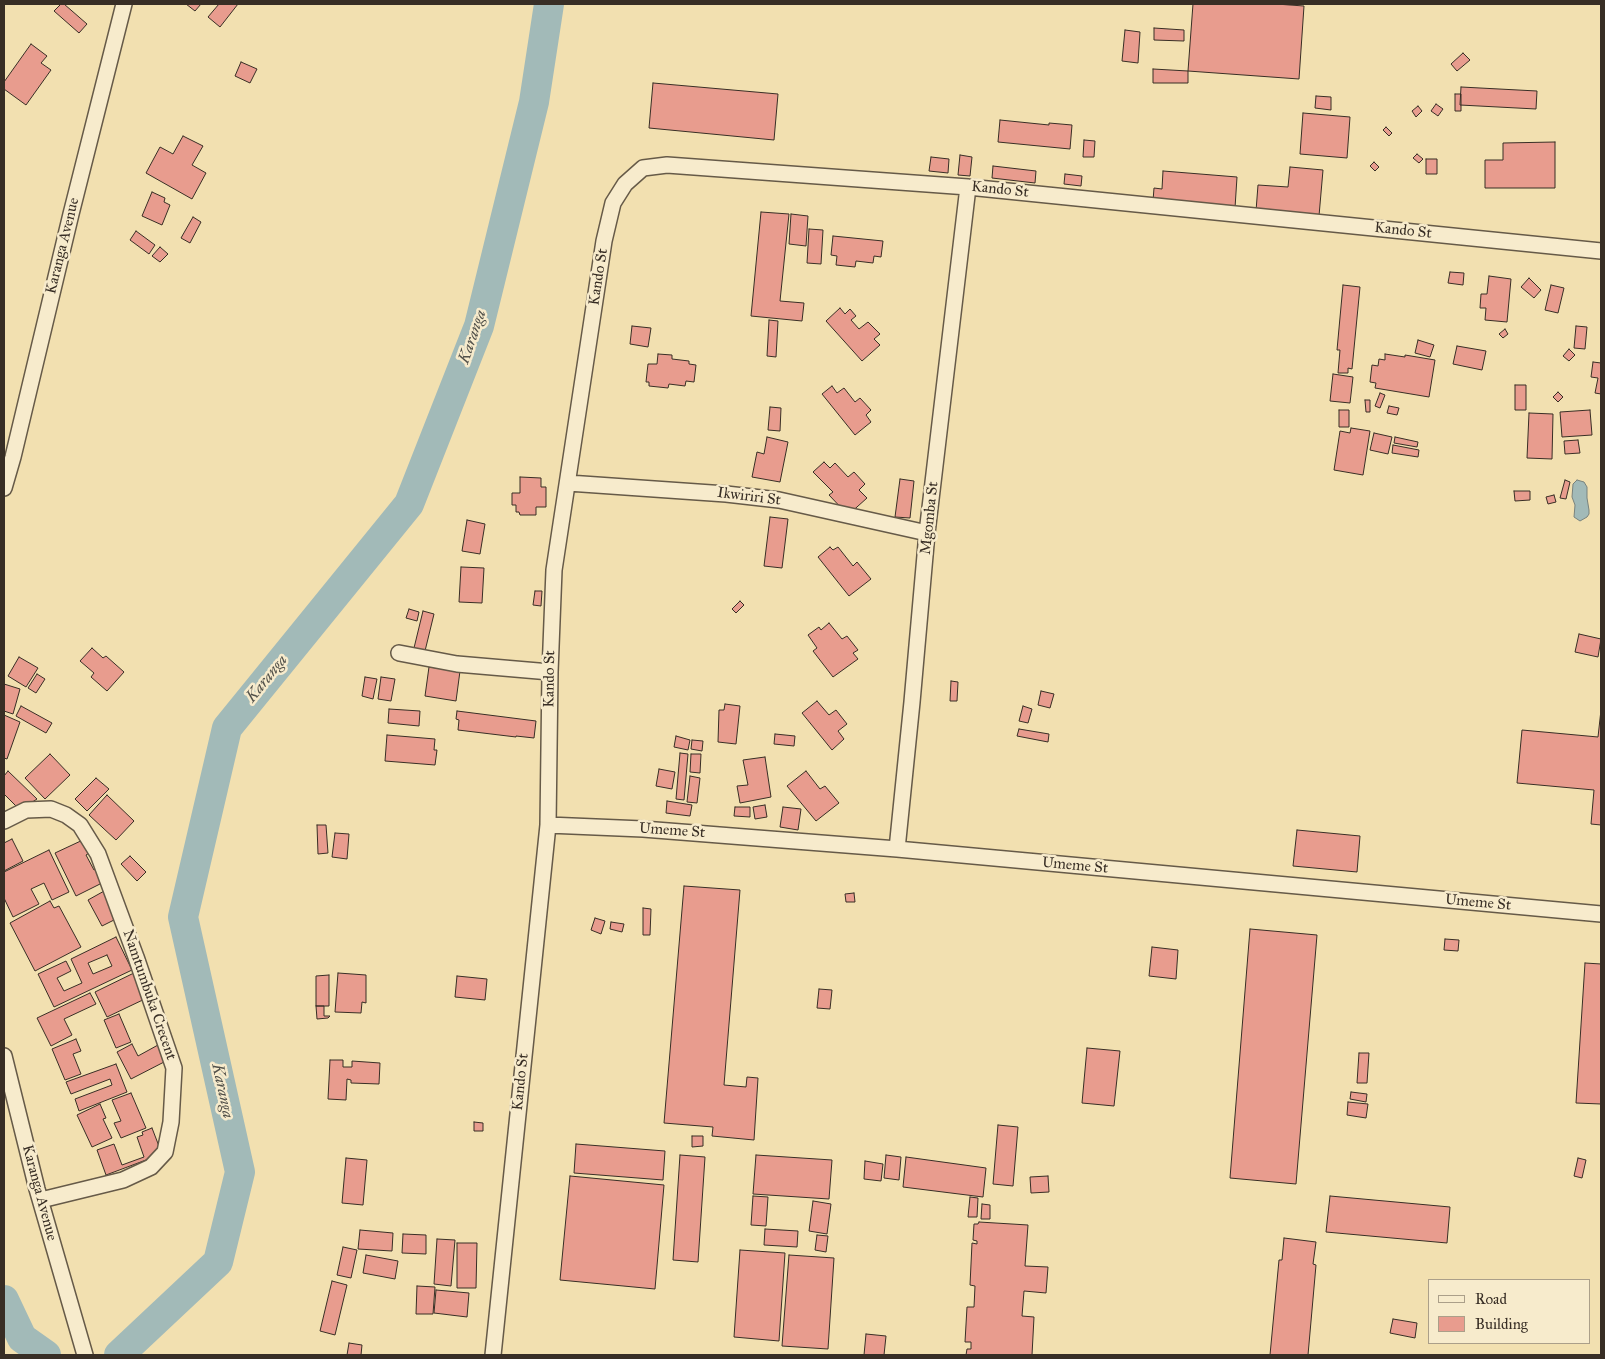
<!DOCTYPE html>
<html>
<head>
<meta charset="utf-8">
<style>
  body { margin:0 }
  #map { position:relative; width:1605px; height:1359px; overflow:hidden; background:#f2e0b0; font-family:"IM FELL Great Primer",serif }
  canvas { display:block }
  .frame { position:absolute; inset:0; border:5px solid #382e25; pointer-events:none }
  .legend { position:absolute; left:1428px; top:1279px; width:162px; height:65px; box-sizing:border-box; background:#f7ebcc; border:1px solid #ab9f89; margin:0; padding:6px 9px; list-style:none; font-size:15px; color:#382e25 }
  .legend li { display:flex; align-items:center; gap:10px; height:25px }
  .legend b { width:25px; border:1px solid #ab9f89 }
</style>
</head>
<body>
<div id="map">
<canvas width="1605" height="1359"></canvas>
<div class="frame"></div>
<ul class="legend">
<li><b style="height:6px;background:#f7ebcc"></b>Road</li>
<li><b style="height:14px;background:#e89c8e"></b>Building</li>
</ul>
</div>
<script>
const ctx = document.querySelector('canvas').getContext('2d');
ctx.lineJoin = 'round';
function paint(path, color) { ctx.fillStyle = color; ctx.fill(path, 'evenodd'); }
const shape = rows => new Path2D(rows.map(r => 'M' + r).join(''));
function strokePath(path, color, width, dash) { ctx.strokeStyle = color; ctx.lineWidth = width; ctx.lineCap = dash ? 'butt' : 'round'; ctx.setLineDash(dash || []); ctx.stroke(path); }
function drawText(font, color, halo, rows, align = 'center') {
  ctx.font = font + ' "IM FELL Great Primer",serif'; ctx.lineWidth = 5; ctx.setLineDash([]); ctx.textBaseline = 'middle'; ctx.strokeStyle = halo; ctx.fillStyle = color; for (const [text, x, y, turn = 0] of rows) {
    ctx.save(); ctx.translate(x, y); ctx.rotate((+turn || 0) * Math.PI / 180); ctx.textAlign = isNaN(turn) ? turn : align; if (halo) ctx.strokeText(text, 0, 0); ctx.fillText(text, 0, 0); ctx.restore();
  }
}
const water = shape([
  [1577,480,1584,482,1587,487,1587,498,1589,510,1589,514,1587,517,1580,521,1574,517,1575,505,1572,497,1573,484,1577,480]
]);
paint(water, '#a2bab8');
strokePath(water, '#78827d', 1);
strokePath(shape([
  [4,1300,22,1338,46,1355],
  [119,1355,218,1262,240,1172,183,917,227,728,409,504,479,326,534,102,549,4]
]), '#a2bab8', 30);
const building = shape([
  [61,4,64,4,87,24,79,33,54,11,61,4],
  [186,4,201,4,195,11,186,4],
  [219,4,238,4,220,27,208,17,219,4],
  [1193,4,1276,4,1304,6,1299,79,1188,71,1193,4],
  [1154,28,1184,30,1184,41,1154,40,1154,28],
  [1125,30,1140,32,1138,63,1122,61,1125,30],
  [31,44,47,56,41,63,51,70,26,105,4,89,4,82,31,44],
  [1463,53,1470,60,1457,71,1451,64,1463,53],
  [241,62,257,69,250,83,235,76,241,62],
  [1153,69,1188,71,1188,83,1153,83,1153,69],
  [653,83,778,94,774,140,649,128,653,83],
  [1461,87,1537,91,1536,109,1460,105,1461,87],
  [1455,94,1461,94,1461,111,1455,111,1455,94],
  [1316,96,1331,97,1331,110,1315,108,1316,96],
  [1436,104,1443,109,1438,116,1431,111,1436,104],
  [1418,106,1422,111,1416,117,1412,111,1418,106],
  [1303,113,1350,117,1347,158,1300,154,1303,113],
  [1000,120,1049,125,1049,123,1072,125,1070,149,998,142,1000,120],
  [1386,127,1392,133,1389,136,1383,130,1386,127],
  [183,136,203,146,192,165,206,173,192,199,146,173,160,147,173,154,183,136],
  [1084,140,1095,141,1094,157,1083,157,1084,140],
  [1555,142,1555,188,1485,188,1485,160,1503,160,1503,143,1555,142],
  [1417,154,1423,159,1419,163,1413,158,1417,154],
  [960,155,972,157,970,176,958,175,960,155],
  [931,157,949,159,948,173,929,171,931,157],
  [1426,159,1437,159,1437,174,1426,174,1426,159],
  [1374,162,1379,167,1375,171,1370,166,1374,162],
  [993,166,1036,171,1035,183,992,178,993,166],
  [1290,167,1323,170,1319,216,1256,211,1258,185,1288,187,1290,167],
  [1163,171,1237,177,1235,208,1153,201,1154,188,1162,189,1163,171],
  [1065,174,1082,176,1081,186,1064,184,1065,174],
  [152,192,165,198,164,202,170,205,162,225,142,216,152,192],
  [761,212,789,214,780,301,804,303,802,321,751,316,761,212],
  [791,214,808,216,806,246,789,244,791,214],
  [193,217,201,222,190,243,181,238,193,217],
  [809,229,823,230,821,264,807,263,809,229],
  [136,231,155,245,149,254,130,240,136,231],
  [833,236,883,241,881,257,874,256,873,263,856,261,855,267,836,265,837,256,831,255,833,236],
  [160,247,168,254,160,262,152,256,160,247],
  [1450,272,1464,273,1463,285,1448,283,1450,272],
  [1489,276,1511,279,1507,322,1485,320,1486,308,1480,308,1481,294,1487,294,1489,276],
  [1529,278,1541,290,1534,298,1521,287,1529,278],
  [1343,285,1360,287,1352,369,1348,368,1348,373,1338,373,1340,350,1337,350,1343,285],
  [1551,285,1564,288,1558,313,1545,310,1551,285],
  [840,308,845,314,850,309,856,316,851,320,859,329,868,322,880,334,874,339,880,345,862,361,826,321,840,308],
  [769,320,778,321,776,357,767,356,769,320],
  [632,326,651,328,648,347,630,344,632,326],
  [1576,326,1587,327,1585,349,1574,348,1576,326],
  [1505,329,1508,334,1503,338,1499,334,1505,329],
  [1418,340,1434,345,1430,357,1415,353,1418,340],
  [1457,346,1486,351,1482,370,1453,364,1457,346],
  [1569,349,1575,355,1569,361,1563,356,1569,349],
  [658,354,672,355,672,359,689,361,689,364,696,365,694,382,686,381,685,386,669,384,668,388,649,386,649,382,646,382,648,364,657,364,658,354],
  [1385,354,1405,357,1405,355,1435,360,1429,397,1375,388,1376,383,1370,382,1372,365,1378,366,1379,359,1385,360,1385,354],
  [1593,362,1601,363,1601,394,1595,393,1598,378,1591,377,1593,362],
  [1333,374,1353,377,1350,403,1330,401,1333,374],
  [1515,385,1526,385,1526,410,1515,410,1515,385],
  [832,386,837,393,844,388,855,402,860,398,871,410,866,415,871,422,855,435,822,394,832,386],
  [1558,392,1563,397,1558,402,1553,397,1558,392],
  [1380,393,1385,395,1380,408,1375,406,1380,393],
  [1365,400,1370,400,1370,412,1366,412,1365,400],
  [1389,406,1399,408,1397,415,1387,413,1389,406],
  [770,407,781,408,780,431,768,430,770,407],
  [1339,410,1349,410,1349,427,1339,427,1339,410],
  [1590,410,1592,435,1562,437,1560,412,1590,410],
  [1529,413,1553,414,1552,459,1527,458,1529,413],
  [1351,428,1370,431,1363,475,1334,470,1340,431,1350,433,1351,428],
  [1374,433,1392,437,1388,454,1370,450,1374,433],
  [767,437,788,442,780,482,752,477,757,452,764,454,767,437],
  [1395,437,1418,442,1417,447,1394,443,1395,437],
  [1578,440,1580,453,1565,454,1564,441,1578,440],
  [1393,445,1419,450,1418,457,1392,453,1393,445],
  [824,462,830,468,835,463,848,477,854,472,865,484,859,490,867,498,848,515,829,495,833,492,813,472,824,462],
  [520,477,541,478,541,487,546,487,546,507,536,507,536,515,520,515,519,512,516,512,516,505,512,505,512,493,520,493,520,477],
  [900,479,914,481,910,518,895,517,900,479],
  [1565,480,1570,482,1566,499,1560,498,1565,480],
  [1514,491,1530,491,1530,500,1515,501,1514,491],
  [1554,495,1556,502,1548,504,1546,497,1554,495],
  [770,517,788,519,782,568,764,566,770,517],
  [467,520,485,524,480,554,462,551,467,520],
  [830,547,833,550,838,547,853,566,857,562,871,579,849,596,818,557,830,547],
  [461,567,484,568,482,603,459,602,461,567],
  [535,591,542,591,541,606,533,605,535,591],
  [740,601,744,605,736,613,732,609,740,601],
  [409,609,419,612,417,621,406,618,409,609],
  [423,611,434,614,425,651,414,648,423,611],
  [829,623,842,639,847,636,858,650,853,653,858,659,833,677,813,651,817,648,808,635,819,627,821,630,829,623],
  [1579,634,1601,639,1598,657,1575,652,1579,634],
  [92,648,103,658,106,656,124,672,107,691,91,677,94,673,80,661,92,648],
  [19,657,38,668,26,687,8,676,19,657],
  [429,667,460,671,456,701,425,696,429,667],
  [37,674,45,679,36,693,28,688,37,674],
  [365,677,377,679,373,699,362,696,365,677],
  [381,677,395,679,391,701,378,699,381,677],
  [951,681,958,682,957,701,950,701,951,681],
  [4,684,20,689,13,714,4,711,4,684],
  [1041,691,1054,694,1050,708,1038,705,1041,691],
  [817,701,829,715,836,710,847,724,838,731,844,739,832,750,802,713,817,701],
  [725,704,740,706,736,744,718,742,719,710,724,710,725,704],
  [21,706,52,723,46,733,16,716,21,706],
  [1023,706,1032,709,1028,723,1019,721,1023,706],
  [389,709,420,711,419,726,388,723,389,709],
  [1601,710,1601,825,1591,824,1594,790,1517,783,1522,730,1598,737,1601,710],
  [457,711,536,721,534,738,516,736,516,737,458,730,459,720,456,719,457,711],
  [4,715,20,722,7,759,4,758,4,715],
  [1019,729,1049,734,1048,742,1017,736,1019,729],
  [775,734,795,736,794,746,774,744,775,734],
  [387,735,435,739,434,750,437,750,435,765,385,761,387,735],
  [676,736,690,740,688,750,674,747,676,736],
  [692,740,703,741,702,751,691,749,692,740],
  [680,753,688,754,684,800,676,799,680,753],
  [50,754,70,775,45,799,25,778,50,754],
  [691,754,701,754,700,773,690,772,691,754],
  [765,757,771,797,740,803,737,786,748,785,743,760,765,757],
  [659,769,675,772,672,789,656,786,659,769],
  [8,771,37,799,20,810,4,794,4,776,8,771],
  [806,771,820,789,825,786,839,803,816,821,787,786,806,771],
  [690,776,700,778,697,803,687,802,690,776],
  [96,778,109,789,87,811,75,799,96,778],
  [107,795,134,821,116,840,89,815,107,795],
  [667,801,692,805,690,816,666,813,667,801],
  [765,805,767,817,755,819,753,807,765,805],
  [735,807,750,807,750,817,734,816,735,807],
  [783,807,801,809,798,830,780,827,783,807],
  [317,825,326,825,328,853,318,854,317,825],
  [1297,830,1360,836,1357,872,1293,866,1297,830],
  [335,833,349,834,347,859,332,857,335,833],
  [12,839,23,861,4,871,4,843,12,839],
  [85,839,91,852,86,855,94,870,100,867,106,881,76,896,55,853,85,839],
  [49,850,69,892,52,900,44,883,31,889,39,904,13,917,4,898,4,872,49,850],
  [130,856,146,872,137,881,121,864,130,856],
  [684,886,740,890,724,1085,746,1087,747,1077,758,1078,754,1140,712,1136,713,1127,664,1123,684,886],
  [106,890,111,899,107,901,116,919,102,926,88,900,106,890],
  [854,893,855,902,846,902,845,894,854,893],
  [50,901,54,908,59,906,81,947,35,971,10,923,50,901],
  [643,908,651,909,650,935,643,935,643,908],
  [595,918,605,921,601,934,591,930,595,918],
  [611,922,624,924,622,932,610,929,611,922],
  [1250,929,1317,935,1296,1184,1230,1178,1250,929],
  [116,937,132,970,54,1007,38,974,66,961,71,971,57,978,64,991,82,983,71,959,116,937],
  [107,955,112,966,93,974,88,963,107,955],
  [1445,939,1459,940,1458,951,1444,950,1445,939],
  [1152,947,1178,950,1176,979,1149,976,1152,947],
  [1585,963,1601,964,1601,1104,1576,1103,1585,963],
  [136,972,149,997,107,1017,95,992,136,972],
  [338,973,366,975,366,1003,362,1002,361,1013,335,1012,338,973],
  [329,975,329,1006,316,1006,316,976,329,975],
  [457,976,487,979,485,1000,455,997,457,976],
  [819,989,832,990,830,1009,817,1008,819,989],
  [90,993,96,1004,64,1019,72,1035,51,1046,37,1018,90,993],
  [316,1006,324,1006,324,1016,330,1016,328,1018,317,1019,316,1006],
  [119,1014,131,1042,116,1048,104,1020,119,1014],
  [76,1039,81,1051,73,1054,81,1074,65,1080,52,1049,76,1039],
  [132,1044,138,1056,158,1045,166,1061,131,1079,117,1052,132,1044],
  [1087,1048,1120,1051,1114,1106,1082,1103,1087,1048],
  [1359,1053,1369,1053,1367,1083,1357,1083,1359,1053],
  [330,1060,343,1060,343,1067,352,1067,352,1061,380,1063,379,1084,351,1083,351,1080,347,1079,346,1100,328,1099,330,1060],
  [116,1064,127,1092,79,1111,75,1099,112,1085,110,1079,71,1094,66,1082,116,1064],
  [1351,1092,1367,1094,1366,1102,1350,1099,1351,1092],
  [131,1093,146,1128,121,1138,114,1123,121,1121,112,1100,131,1093],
  [1348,1102,1368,1104,1366,1118,1347,1115,1348,1102],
  [100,1104,106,1118,103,1119,112,1138,92,1147,77,1115,100,1104],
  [474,1122,483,1123,483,1131,474,1131,474,1122],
  [998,1125,1018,1127,1013,1186,993,1184,998,1125],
  [152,1128,162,1154,106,1175,97,1150,114,1144,122,1165,144,1157,137,1137,143,1135,142,1132,152,1128],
  [692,1136,703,1136,703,1146,692,1147,692,1136],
  [576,1144,665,1151,663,1180,574,1173,576,1144],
  [680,1155,705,1157,698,1262,673,1260,680,1155],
  [756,1155,832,1160,829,1199,753,1194,756,1155],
  [886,1155,901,1157,899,1180,884,1178,886,1155],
  [906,1157,986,1168,983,1197,903,1187,906,1157],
  [346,1158,367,1160,363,1205,342,1203,346,1158],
  [1578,1158,1586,1160,1582,1178,1574,1176,1578,1158],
  [865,1161,883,1164,881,1181,864,1179,865,1161],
  [570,1176,664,1185,655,1289,560,1280,570,1176],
  [1048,1176,1049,1192,1031,1193,1030,1177,1048,1176],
  [753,1196,768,1197,766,1226,751,1225,753,1196],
  [1330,1196,1450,1207,1447,1243,1326,1232,1330,1196],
  [970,1197,978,1198,977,1217,968,1217,970,1197],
  [813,1201,831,1204,827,1234,809,1231,813,1201],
  [982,1204,990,1205,990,1219,981,1219,982,1204],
  [979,1222,1028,1225,1025,1266,1048,1267,1046,1293,1024,1291,1022,1316,1034,1317,1032,1355,966,1355,967,1349,971,1349,971,1342,965,1342,967,1307,974,1307,975,1286,970,1285,972,1243,977,1244,977,1241,973,1240,974,1224,978,1224,979,1222],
  [765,1229,798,1231,797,1247,764,1245,765,1229],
  [360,1230,393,1233,392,1251,358,1249,360,1230],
  [403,1234,426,1235,426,1254,402,1253,403,1234],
  [817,1235,828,1236,826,1252,815,1250,817,1235],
  [1284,1238,1316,1242,1313,1264,1316,1265,1308,1355,1270,1355,1279,1260,1282,1260,1284,1238],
  [437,1239,455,1240,451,1286,434,1284,437,1239],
  [457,1243,477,1243,476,1288,457,1288,457,1243],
  [343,1247,357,1250,351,1278,337,1275,343,1247],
  [740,1250,785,1253,779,1341,734,1337,740,1250],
  [366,1255,398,1261,395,1279,363,1273,366,1255],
  [789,1255,834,1258,828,1349,782,1346,789,1255],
  [332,1281,347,1285,335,1335,320,1331,332,1281],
  [417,1286,435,1287,433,1314,416,1314,417,1286],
  [436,1290,469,1293,467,1317,434,1313,436,1290],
  [1393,1319,1417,1323,1415,1338,1390,1333,1393,1319],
  [866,1334,886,1336,884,1355,864,1355,866,1334],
  [349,1343,362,1345,361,1355,347,1355,349,1343]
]);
paint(building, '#e89c8e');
strokePath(building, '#382e25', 1);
const street = shape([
  [568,483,726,494,779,500,927,533],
  [4,488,13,457,71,214,124,4],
  [399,653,457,664,550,672],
  [4,821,26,810,51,809,66,815,80,825,98,854,136,957,174,1068,171,1122,165,1152,151,1167,123,1180,41,1200],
  [548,825,643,829,897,849,1601,914],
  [897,849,912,702,927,533,968,187],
  [4,1056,37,1189,85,1355],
  [493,1355,548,825,550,672,554,570,604,241,613,203,625,184,643,168,667,165,968,187,1601,251]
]);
strokePath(street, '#665a48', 18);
strokePath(street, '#f7ebcc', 15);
drawText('15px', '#382e25', '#f7ebcc', [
  ["Kando St",1000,190,6],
  ["Kando St",1403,231,6],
  ["Karanga Avenue",63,246,-76],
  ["Kando St",599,277,-81],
  ["Ikwiriri St",749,497,7],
  ["Mgomba St",930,518,-84],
  ["Kando St",550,679,-89],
  ["Umeme St",672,831,4],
  ["Umeme St",1075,866,5],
  ["Umeme St",1478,903,5],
  ["Namtumbuka Crecent",149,995,71],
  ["Kando St",521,1082,-84],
  ["Karanga Avenue",39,1193,75]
]);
drawText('italic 16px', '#52514a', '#f7ebcc', [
  ["Karanga",473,337,-71],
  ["Karanga",267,679,-51],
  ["Karanga",222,1091,78]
]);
</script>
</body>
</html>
